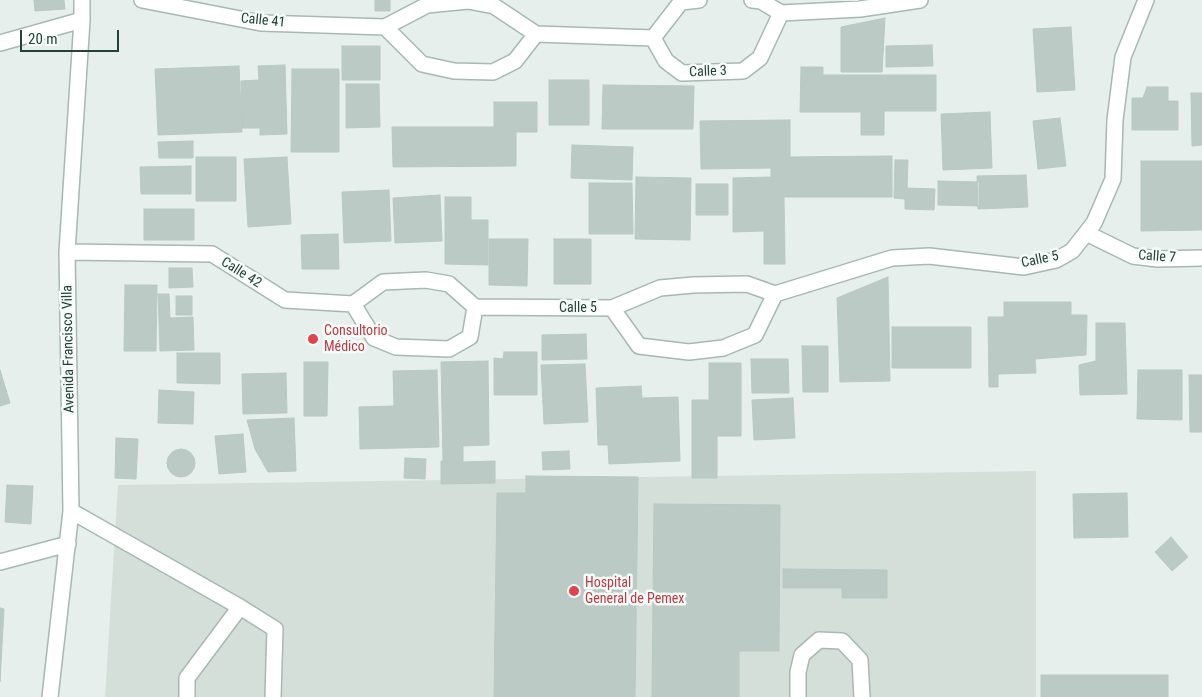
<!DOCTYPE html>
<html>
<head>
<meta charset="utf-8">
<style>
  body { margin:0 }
  #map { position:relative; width:1202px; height:697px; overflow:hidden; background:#e6efeb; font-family:"Roboto Condensed",sans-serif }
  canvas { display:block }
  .scale { position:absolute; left:20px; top:30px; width:99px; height:22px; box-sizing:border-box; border:2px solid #24423a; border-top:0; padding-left:6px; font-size:15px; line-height:18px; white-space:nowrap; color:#24423a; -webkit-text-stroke:4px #f7fbf9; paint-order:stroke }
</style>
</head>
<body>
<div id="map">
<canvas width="1202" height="697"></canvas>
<div class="scale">20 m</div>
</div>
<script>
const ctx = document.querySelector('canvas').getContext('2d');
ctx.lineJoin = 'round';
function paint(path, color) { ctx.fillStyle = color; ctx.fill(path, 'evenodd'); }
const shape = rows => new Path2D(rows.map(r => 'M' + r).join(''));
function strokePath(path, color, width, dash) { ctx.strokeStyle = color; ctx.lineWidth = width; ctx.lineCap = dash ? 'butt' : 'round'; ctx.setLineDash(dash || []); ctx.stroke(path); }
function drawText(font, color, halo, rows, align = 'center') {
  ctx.font = font + ' "Roboto Condensed",sans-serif'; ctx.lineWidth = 5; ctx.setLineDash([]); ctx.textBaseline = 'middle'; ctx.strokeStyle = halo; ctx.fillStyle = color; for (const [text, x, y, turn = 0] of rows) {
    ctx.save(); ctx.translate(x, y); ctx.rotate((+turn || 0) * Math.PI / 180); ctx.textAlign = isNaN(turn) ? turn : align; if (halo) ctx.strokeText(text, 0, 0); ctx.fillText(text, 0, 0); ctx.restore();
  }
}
paint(shape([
  [1036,471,1036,697,105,697,118,485]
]), '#d4dfda');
const building = shape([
  [34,0,64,0,65,9,35,11,34,0],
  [375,0,390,0,390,11,375,11,375,0],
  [885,18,882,72,841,72,841,27,885,18],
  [1071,27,1075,90,1037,92,1033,29,1071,27],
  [932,45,933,66,886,67,886,46,932,45],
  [342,46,380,46,380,80,342,80,342,46],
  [285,65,287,134,260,135,260,128,242,128,241,81,259,80,258,66,285,65],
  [239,66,242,132,158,135,155,69,239,66],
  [801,67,823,67,823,75,936,75,936,111,884,111,884,135,861,135,861,112,800,112,801,67],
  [292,69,339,69,339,152,291,152,292,69],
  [549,80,589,80,589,125,549,125,549,80],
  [346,84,379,84,380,127,346,128,346,84],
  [603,85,694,86,693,129,602,129,603,85],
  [1147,87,1168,87,1168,101,1178,101,1178,130,1132,130,1132,98,1143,98,1147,87],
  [1191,93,1202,93,1202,145,1192,146,1191,93],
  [494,102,537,102,537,132,516,132,516,166,393,167,392,127,494,127,494,102],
  [990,112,992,168,943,170,941,114,990,112],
  [1060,118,1066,166,1038,169,1033,121,1060,118],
  [790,120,790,157,892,156,892,197,784,197,785,264,764,264,764,231,733,232,733,178,771,177,771,168,701,169,700,121,790,120],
  [193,141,193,158,159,158,158,142,193,141],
  [572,145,633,147,632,180,571,178,572,145],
  [196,157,236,157,236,201,196,201,196,157],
  [287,157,291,224,248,227,244,159,287,157],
  [895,160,908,160,907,188,935,189,934,210,905,209,905,199,894,198,895,160],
  [1141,161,1202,161,1202,230,1141,231,1141,161],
  [191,166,191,194,141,194,140,167,191,166],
  [1026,175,1028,207,978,209,977,176,1026,175],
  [636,177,691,178,690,240,635,239,636,177],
  [938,181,979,182,979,206,938,205,938,181],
  [589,183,632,183,633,234,589,234,589,183],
  [696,184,728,184,728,215,696,215,696,184],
  [389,190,391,241,344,243,342,192,389,190],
  [440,195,442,241,395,243,393,198,440,195],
  [445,197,471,197,471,220,488,220,488,265,445,264,445,197],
  [144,209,194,209,194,240,144,240,144,209],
  [338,234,339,269,302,269,301,235,338,234],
  [489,239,528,239,527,286,489,285,489,239],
  [554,239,591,239,591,284,554,284,554,239],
  [169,268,192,268,193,287,169,288,169,268],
  [888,277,890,381,840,382,837,298,888,277],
  [125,285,157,285,156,351,124,351,125,285],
  [158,294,169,294,170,318,193,317,194,350,160,351,158,294],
  [176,296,192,296,192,315,176,315,176,296],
  [1004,302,1071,302,1071,315,1087,315,1086,355,1035,359,1036,373,998,374,998,387,989,387,988,317,1004,317,1004,302],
  [1096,323,1125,323,1127,394,1080,395,1079,365,1096,361,1096,323],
  [892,327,971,327,971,368,892,368,892,327],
  [586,334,587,359,542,360,542,335,586,334],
  [802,346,828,346,828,392,803,392,802,346],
  [504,352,537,352,537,395,494,395,494,358,503,359,504,352],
  [177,353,220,353,220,384,177,383,177,353],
  [751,359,788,359,789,393,752,393,751,359],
  [488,361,489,445,463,446,463,462,495,461,495,483,441,484,441,461,443,461,441,362,488,361],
  [304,362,328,362,327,416,304,416,304,362],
  [709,363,741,363,741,436,717,436,717,478,692,478,692,400,709,400,709,363],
  [585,364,588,422,544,424,541,365,585,364],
  [0,370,10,403,0,406,0,370],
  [437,370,439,447,360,449,359,407,394,406,393,371,437,370],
  [1138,370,1182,370,1182,420,1137,419,1138,370],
  [286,373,287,413,243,414,242,374,286,373],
  [1189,375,1202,375,1202,432,1190,432,1189,375],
  [641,386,642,398,678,397,680,461,609,464,608,445,598,445,596,388,641,386],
  [159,390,194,392,193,424,158,423,159,390],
  [793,398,795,438,754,440,752,400,793,398],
  [294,418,296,471,268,472,255,449,247,420,294,418],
  [243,434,246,472,219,474,215,436,243,434],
  [116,438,138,439,136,479,115,478,116,438],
  '167 463a14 14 0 1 1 28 0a14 14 0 1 1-28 0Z',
  [569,451,570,469,543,470,542,452,569,451],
  [405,458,426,459,425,479,404,478,405,458],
  [526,476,638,477,635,697,494,697,497,493,526,493,526,476],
  [7,485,33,486,31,524,5,522,7,485],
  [1127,493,1128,537,1074,538,1073,494,1127,493],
  [654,504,780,505,779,651,739,651,739,697,652,697,654,504],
  [1171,537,1188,557,1172,571,1155,552,1171,537],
  [783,569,887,570,887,598,842,598,842,588,783,588,783,569],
  [0,608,4,609,0,682,0,608],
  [1041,675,1168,675,1168,697,1041,697,1041,675]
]);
paint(building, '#bbcac4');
strokePath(building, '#b8c9c2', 1);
const minor = shape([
  [142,0,261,23,385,27,427,5,468,1,494,6,536,34,653,38],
  [752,0,761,1,781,13,860,9,920,0],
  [385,27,422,64,454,71,493,72,515,61,536,34],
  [653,38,666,61,682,73,743,71,760,58,781,13],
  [653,38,681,2,699,0],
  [0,43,82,20],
  [1086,233,1133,256,1157,259,1202,258],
  [67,252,212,254,285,300,353,304,383,282,426,280,449,284,475,307,612,308,660,288,693,285,747,284,775,294,892,258,929,256,1024,267,1056,260,1072,251,1094,223,1113,179,1115,120,1123,57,1146,0],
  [353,304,374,338,396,347,449,349,470,337,475,307],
  [612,308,639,346,689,352,723,348,755,335,775,294],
  [71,511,240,607,187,678,187,697],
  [0,562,68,544],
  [240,607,275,629,273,697],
  [50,697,71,511,67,252,82,20,82,0],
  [798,697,798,672,802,655,819,640,842,641,860,660,862,697]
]);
strokePath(minor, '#a8b8b2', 18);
strokePath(minor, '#fff', 15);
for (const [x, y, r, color] of [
  [313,339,6,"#e0444e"],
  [574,591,6,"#e0444e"]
]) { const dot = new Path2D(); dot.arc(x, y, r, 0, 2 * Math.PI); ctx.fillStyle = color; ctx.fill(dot); strokePath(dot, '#f7fbf9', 2); }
drawText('14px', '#24423a', '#f7fbf9', [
  ["Calle 41",263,21,6],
  ["Calle 3",708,72,-2],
  ["Calle 7",1157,257,4],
  ["Calle 5",1040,260,-12],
  ["Calle 42",241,273,32],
  ["Calle 5",578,308],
  ["Avenida Francisco Villa",69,349,-91]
]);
drawText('14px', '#be3a42', '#f7fbf9', [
  ["Consultorio",324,331],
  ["Médico",324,347],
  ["Hospital",585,583],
  ["General de Pemex",585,599]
], 'left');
</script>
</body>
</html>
